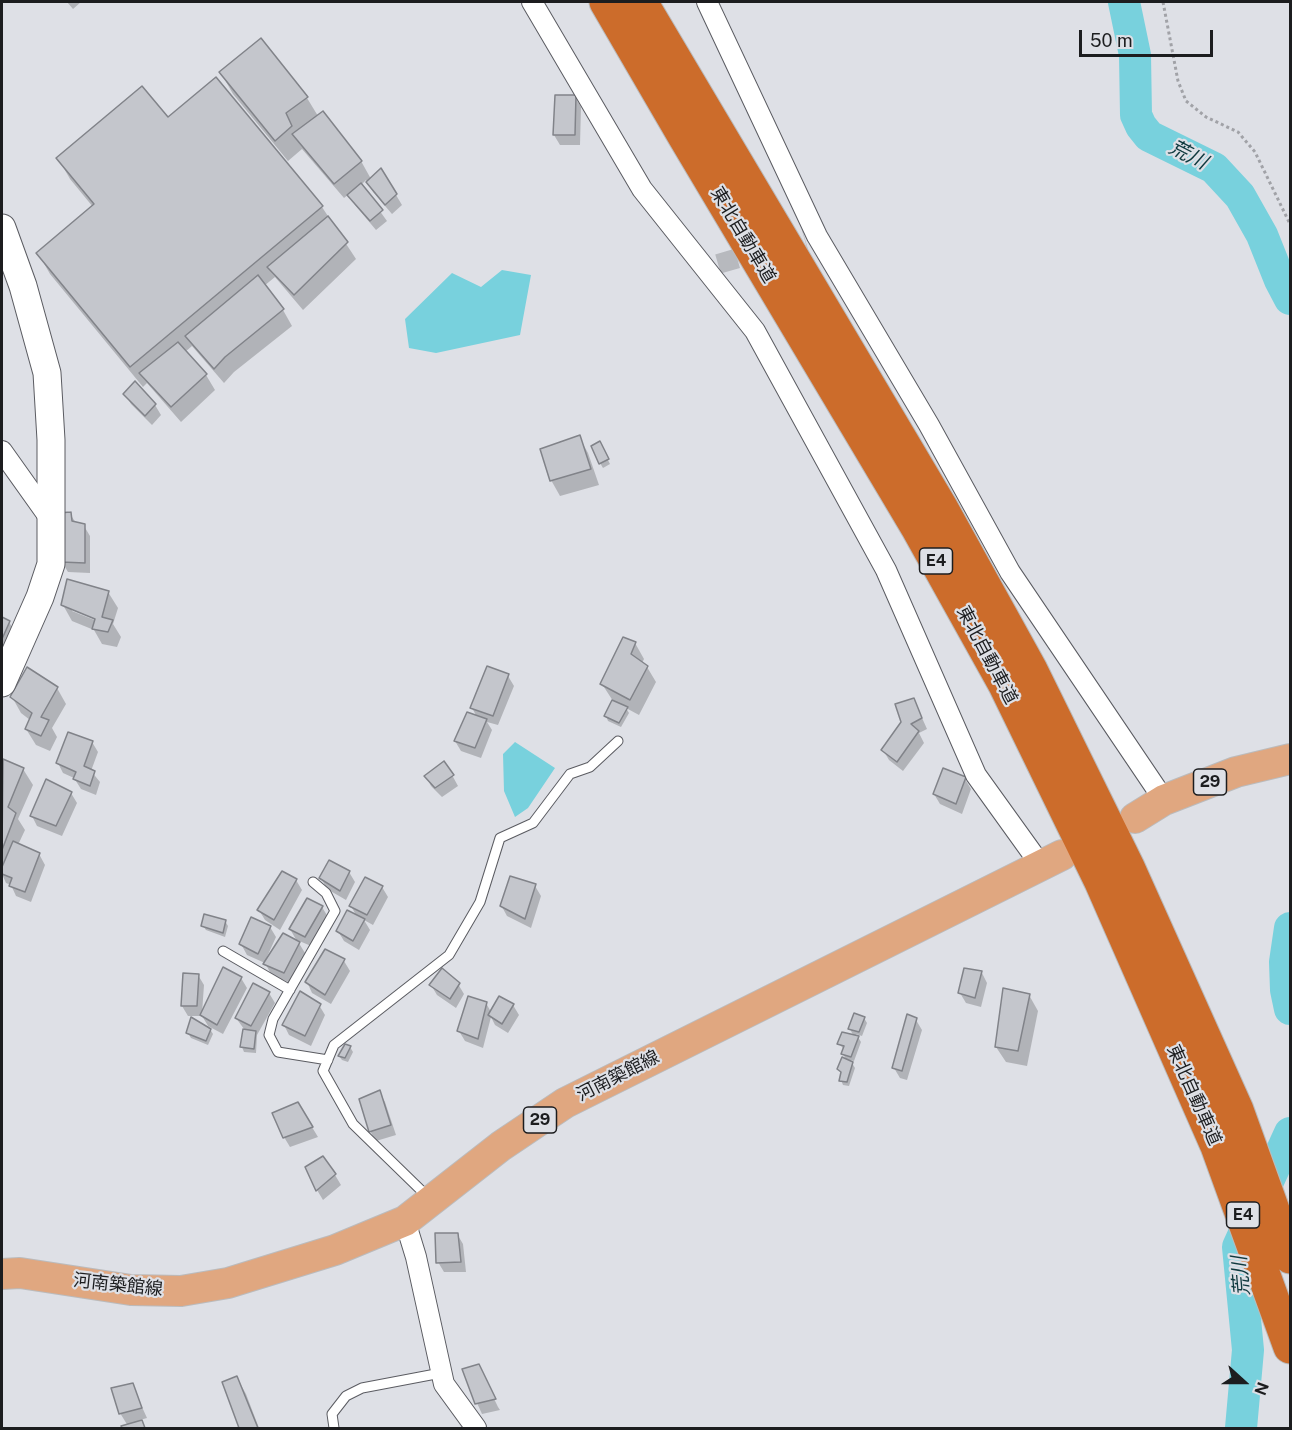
<!DOCTYPE html>
<html>
<head>
<meta charset="utf-8">
<style>
  body { margin:0 }
  #map { position:relative; width:1292px; height:1430px; overflow:hidden; background:#dee0e6; font-family:"Public Sans",sans-serif }
  canvas { display:block }
  .frame { position:absolute; inset:0; border:3px solid #1c1d1f; pointer-events:none }
  .north { position:absolute; left:1214px; top:1352px; width:60px; height:60px; -webkit-text-stroke:4px #dee0e6; paint-order:stroke; rotate:111deg; font-size:16px; font-weight:700; line-height:24px; text-align:center; color:#1c1d1f }
  .north::after { content:''; display:block; margin:auto; width:21px; height:27px; background:#1c1d1f; clip-path:polygon(50% 0,100% 100%,50% 72%,0 100%) }
  .scale { position:absolute; left:1079px; top:30px; width:134px; height:27px; box-sizing:border-box; border:3px solid #1c1d1f; border-top:0; padding-left:8px; font-size:18px; line-height:21px; white-space:nowrap; color:#1c1d1f; -webkit-text-stroke:4px #dee0e6; paint-order:stroke }
</style>
</head>
<body>
<div id="map">
<canvas width="1292" height="1430"></canvas>
<div class="frame"></div>
<div class="north">N</div>
<div class="scale">50 m</div>
</div>
<script>
const ctx = document.querySelector('canvas').getContext('2d');
ctx.lineJoin = 'round';
function paint(path, color) { ctx.fillStyle = color; ctx.fill(path, 'evenodd'); }
const shape = rows => new Path2D(rows.map(r => 'M' + r).join(''));
function strokePath(path, color, width, dash) { ctx.strokeStyle = color; ctx.lineWidth = width; ctx.lineCap = dash ? 'butt' : 'round'; ctx.setLineDash(dash || []); ctx.stroke(path); }
function drawText(font, color, halo, rows, align = 'center') {
  ctx.font = font + ' "Public Sans","Noto Sans JP",sans-serif'; ctx.lineWidth = 4.5; ctx.setLineDash([]); ctx.textBaseline = 'middle'; ctx.strokeStyle = halo; ctx.fillStyle = color; for (const [text, x, y, turn = 0] of rows) {
    ctx.save(); ctx.translate(x, y); ctx.rotate((+turn || 0) * Math.PI / 180); ctx.textAlign = isNaN(turn) ? turn : align; if (halo) ctx.strokeText(text, 0, 0); ctx.fillText(text, 0, 0); ctx.restore();
  }
}
paint(shape([
  [502,270,531,275,520,335,436,353,409,348,405,319,452,273,481,287],
  [515,742,555,768,528,808,515,817,504,791,503,754]
]), '#78d1dd');
paint(shape([
  [67,2,81,2,73,9],
  [260,41,307,98,318,116,361,161,371,179,380,171,396,195,402,205,392,214,373,192,366,180,361,185,387,221,376,230,355,205,349,194,344,198,302,149,288,161,233,94,221,73],
  [556,97,575,97,581,107,580,145,560,145,554,135],
  [168,119,322,207,356,259,303,310,275,277,264,286,283,310,292,326,234,372,224,383,192,346,185,352,206,375,215,390,181,422,147,383,143,387,50,274,38,253,93,207,70,179,58,158],
  [135,384,155,405,161,415,152,425,131,404,125,394],
  [579,437,588,453,599,485,560,496,551,480],
  [599,443,610,464,603,468,600,463],
  [70,514,76,523,84,526,90,536,90,573,68,572,62,562],
  [108,592,118,608,113,624,121,637,117,647,102,644,94,630,72,621,63,605],
  [72,608,103,620,102,623,72,611],
  [2,619,9,622,18,638,2,672],
  [635,643,644,659,642,663,647,667,656,682,639,715,626,708,629,713,621,727,608,721,606,716,613,701,602,684],
  [508,676,514,686,498,725,487,722,492,730,481,758,461,751,455,741,477,717,472,708],
  [57,688,66,704,52,728,57,737,50,751,36,745,26,729,30,720,21,713,12,697],
  [914,700,927,729,919,733,924,743,903,771,889,760,883,750,902,722],
  [92,742,98,752,91,771,100,782,96,795,81,789,74,778,63,773,58,763],
  [3,761,23,769,33,785,18,819,25,830,18,845,39,854,45,865,31,902,16,896,11,885,6,883,2,874,5,863,2,862,2,765],
  [944,770,965,779,971,789,962,814,940,804,934,794],
  [452,775,458,786,442,797,431,786,426,776],
  [71,793,77,803,62,836,37,826,32,816],
  [349,872,355,882,346,900,327,889,321,878],
  [296,880,302,890,280,930,265,920,259,910],
  [535,886,541,896,531,928,507,916,501,905],
  [382,887,388,897,373,925,364,920,370,930,359,950,344,941,338,931,357,917,351,906],
  [322,907,328,917,311,946,297,940,305,953,290,983,271,974,265,963,247,955,241,944,270,927,276,937,266,959,267,960,298,943,290,929],
  [225,921,228,926,225,937,206,930,203,926],
  [344,961,350,971,331,1004,312,993,307,982],
  [982,973,987,983,981,1007,966,1003,960,993],
  [198,975,204,985,202,1013,241,978,247,988,223,1034,208,1026,213,1034,208,1045,191,1038,188,1033,210,1029,202,1016,188,1016,182,1006],
  [458,984,464,994,456,1008,437,995,431,985],
  [269,993,275,1003,257,1035,256,1053,244,1052,242,1047,244,1029,236,1018],
  [1029,995,1038,1011,1027,1066,1006,1062,996,1047],
  [486,1003,491,1012,513,1005,519,1015,508,1033,495,1025,491,1017,483,1048,465,1041,459,1031],
  [319,1005,325,1015,311,1046,289,1035,284,1025],
  [864,1018,867,1023,862,1036,856,1034,861,1042,854,1061,850,1060,855,1068,849,1086,843,1085,841,1080,842,1074,839,1069,847,1061,843,1054,844,1049,839,1044,854,1037,850,1029],
  [916,1020,922,1030,907,1080,900,1078,894,1068],
  [350,1047,353,1052,348,1062,342,1060,339,1056],
  [379,1092,385,1102,396,1135,376,1141,370,1131],
  [298,1104,318,1137,290,1147,284,1137],
  [335,1175,341,1185,323,1200,317,1190],
  [457,1234,463,1244,466,1272,444,1272,438,1262],
  [482,1374,498,1407,500,1410,482,1414,477,1403],
  [237,1378,246,1394,259,1428,241,1428,224,1383],
  [132,1385,147,1418,140,1420,145,1428,123,1427,128,1426,120,1413]
]), '#0003');
strokePath(shape([
  [1124,2,1135,55,1136,115,1141,126,1149,136,1214,168,1240,196,1262,235,1280,280,1290,299],
  [1290,928,1285,962,1286,990,1290,1009],
  [1241,1428,1248,1350,1238,1247,1290,1133]
]), '#78d1dd', 32);
const building = shape([
  [261,38,308,97,286,113,292,126,275,141,219,72,261,38],
  [216,77,323,206,130,367,36,253,94,204,56,158,142,86,168,117,216,77],
  [555,95,576,95,575,135,553,135,555,95],
  [323,111,362,161,334,184,292,134,323,111],
  [381,168,397,194,385,205,366,182,381,168],
  [361,183,383,210,370,221,347,195,361,183],
  [328,216,348,242,294,295,267,267,328,216],
  [258,275,284,309,225,357,214,369,185,336,258,275],
  [178,342,207,374,171,407,139,373,178,342],
  [135,381,156,404,145,416,123,394,135,381],
  [580,435,591,469,550,481,540,449,580,435],
  [600,441,609,459,599,464,591,446,600,441],
  [71,512,72,521,85,524,85,563,61,562,57,513,71,512],
  [67,579,109,591,102,617,113,620,108,632,92,629,95,619,61,605,67,579],
  [2,617,10,621,2,639,2,617],
  [623,637,636,642,631,654,648,666,630,700,600,684,623,637],
  [487,666,509,674,493,716,470,708,487,666],
  [27,667,58,687,41,717,49,720,41,736,25,729,32,713,10,697,27,667],
  [914,698,922,718,911,724,919,731,897,762,881,750,901,722,895,704,914,698],
  [612,700,628,707,619,723,604,716,612,700],
  [467,712,487,719,475,748,454,741,467,712],
  [68,732,93,741,84,766,95,771,90,786,73,779,76,772,56,763,68,732],
  [3,759,24,768,8,807,16,813,2,850,3,759],
  [444,761,454,775,435,788,424,776,444,761],
  [943,768,966,777,956,804,933,794,943,768],
  [46,779,72,792,56,826,30,816,46,779],
  [13,841,40,853,25,892,9,886,12,878,2,874,2,867,13,841],
  [329,860,350,871,340,891,319,878,329,860],
  [282,871,297,879,274,920,257,910,282,871],
  [510,876,536,884,525,919,500,906,510,876],
  [365,877,383,886,367,915,349,906,365,877],
  [307,898,323,906,305,937,289,929,307,898],
  [347,910,365,919,353,941,336,931,347,910],
  [204,914,226,920,223,933,201,926,204,914],
  [251,917,271,926,258,954,239,944,251,917],
  [283,933,300,942,284,973,263,964,283,933],
  [325,949,345,959,325,995,305,982,325,949],
  [223,967,242,977,217,1025,200,1015,223,967],
  [442,968,460,983,450,999,429,985,442,968],
  [964,968,982,971,975,998,958,993,964,968],
  [183,973,199,974,197,1006,181,1006,183,973],
  [253,983,270,992,251,1026,235,1018,253,983],
  [1003,988,1030,994,1018,1051,995,1047,1003,988],
  [300,991,321,1004,305,1036,282,1025,300,991],
  [468,996,487,1002,478,1039,457,1031,468,996],
  [499,996,514,1004,502,1024,488,1015,499,996],
  [854,1013,865,1017,859,1032,848,1029,854,1013],
  [907,1014,917,1018,902,1071,892,1068,907,1014],
  [191,1017,211,1029,206,1041,186,1033,191,1017],
  [243,1029,256,1031,254,1049,240,1047,243,1029],
  [842,1032,859,1036,851,1057,841,1054,844,1046,837,1044,842,1032],
  [345,1044,351,1046,345,1058,338,1056,345,1044],
  [842,1057,853,1062,847,1082,839,1081,841,1072,837,1069,842,1057],
  [380,1090,391,1125,369,1132,359,1099,380,1090],
  [298,1102,313,1127,283,1138,272,1113,298,1102],
  [323,1156,336,1174,316,1191,305,1167,323,1156],
  [435,1233,458,1233,461,1262,436,1263,435,1233],
  [479,1364,496,1399,475,1404,462,1369,479,1364],
  [237,1376,258,1428,239,1428,222,1382,237,1376],
  [133,1383,142,1408,119,1414,111,1388,133,1383],
  [142,1420,145,1428,122,1428,121,1426,142,1420]
]);
paint(building, '#c4c6cc');
strokePath(building, '#818389', 1.5);
strokePath(shape([
  [718,264,805,239]
]), '#b7b9be', 20, [20, 10]);
const lane = shape([
  [313,882,326,893,335,911,273,1019,269,1035,278,1052,328,1060],
  [223,951,290,990],
  [429,1198,353,1124,323,1071,334,1045,449,955,480,902,500,838,533,823,570,774,590,767,618,741],
  [334,1428,332,1414,346,1396,362,1388,441,1373]
]);
const street = shape([
  [532,2,642,189,755,331,886,570,976,775,1040,864],
  [707,2,817,236,929,425,1010,572,1164,800],
  [2,451,51,520],
  [405,1221,416,1257,444,1384,476,1428]
]);
const secondary = shape([
  [2,228,23,286,47,373,51,440,51,564,40,597,2,683]
]);
const primary = shape([
  [1135,818,1164,800,1236,772,1290,759],
  [2,1274,20,1273,131,1290,181,1291,228,1283,335,1250,405,1221,501,1146,565,1103,1062,855]
]);
const highway = shape([
  [606,2,684,136,917,527,1005,685,1101,882,1217,1146,1290,1347],
  [641,2,942,509,1031,670,1128,867,1237,1110,1290,1257]
]);
strokePath(lane, '#5a5b61', 11);
strokePath(street, '#5a5b61', 22);
strokePath(secondary, '#5a5b61', 29);
strokePath(primary, '#bbbbbc', 32);
strokePath(highway, '#bbbbbc', 35);
strokePath(shape([
  [1163,2,1178,81,1186,101,1206,117,1238,132,1255,152,1290,224]
]), '#a1a2a7', 3, [3, 3]);
strokePath(lane, '#fff', 9);
strokePath(street, '#fff', 20);
strokePath(secondary, '#fff', 27);
strokePath(primary, '#e0a780', 30);
strokePath(highway, '#cc6c2b', 33);
for (const [x, y, w] of [
  [936,561,33],
  [1210,782,33],
  [540,1120,33],
  [1243,1215,33]
]) { const box = new Path2D(); box.roundRect(x - w / 2, y - 13, w, 26, 4.5); ctx.fillStyle = '#dee0e6'; ctx.fill(box); strokePath(box, '#1c1d1f', 1.5); }
drawText('bold 16px', '#1c1d1f', null, [
  ["E4",936,561],
  ["29",1210,782],
  ["29",540,1120],
  ["E4",1243,1215]
]);
drawText('18px', '#1c1d1f', '#dee0e6', [
  ["東北自動車道",743,235,59],
  ["東北自動車道",987,655,62],
  ["河南築館線",618,1076,-27],
  ["東北自動車道",1194,1095,66],
  ["河南築館線",118,1285,6]
]);
drawText('italic 20px', '#0e393e', '#dee0e6', [
  ["荒川",1188,155,27],
  ["荒川",1241,1276,-95]
]);
</script>
</body>
</html>
